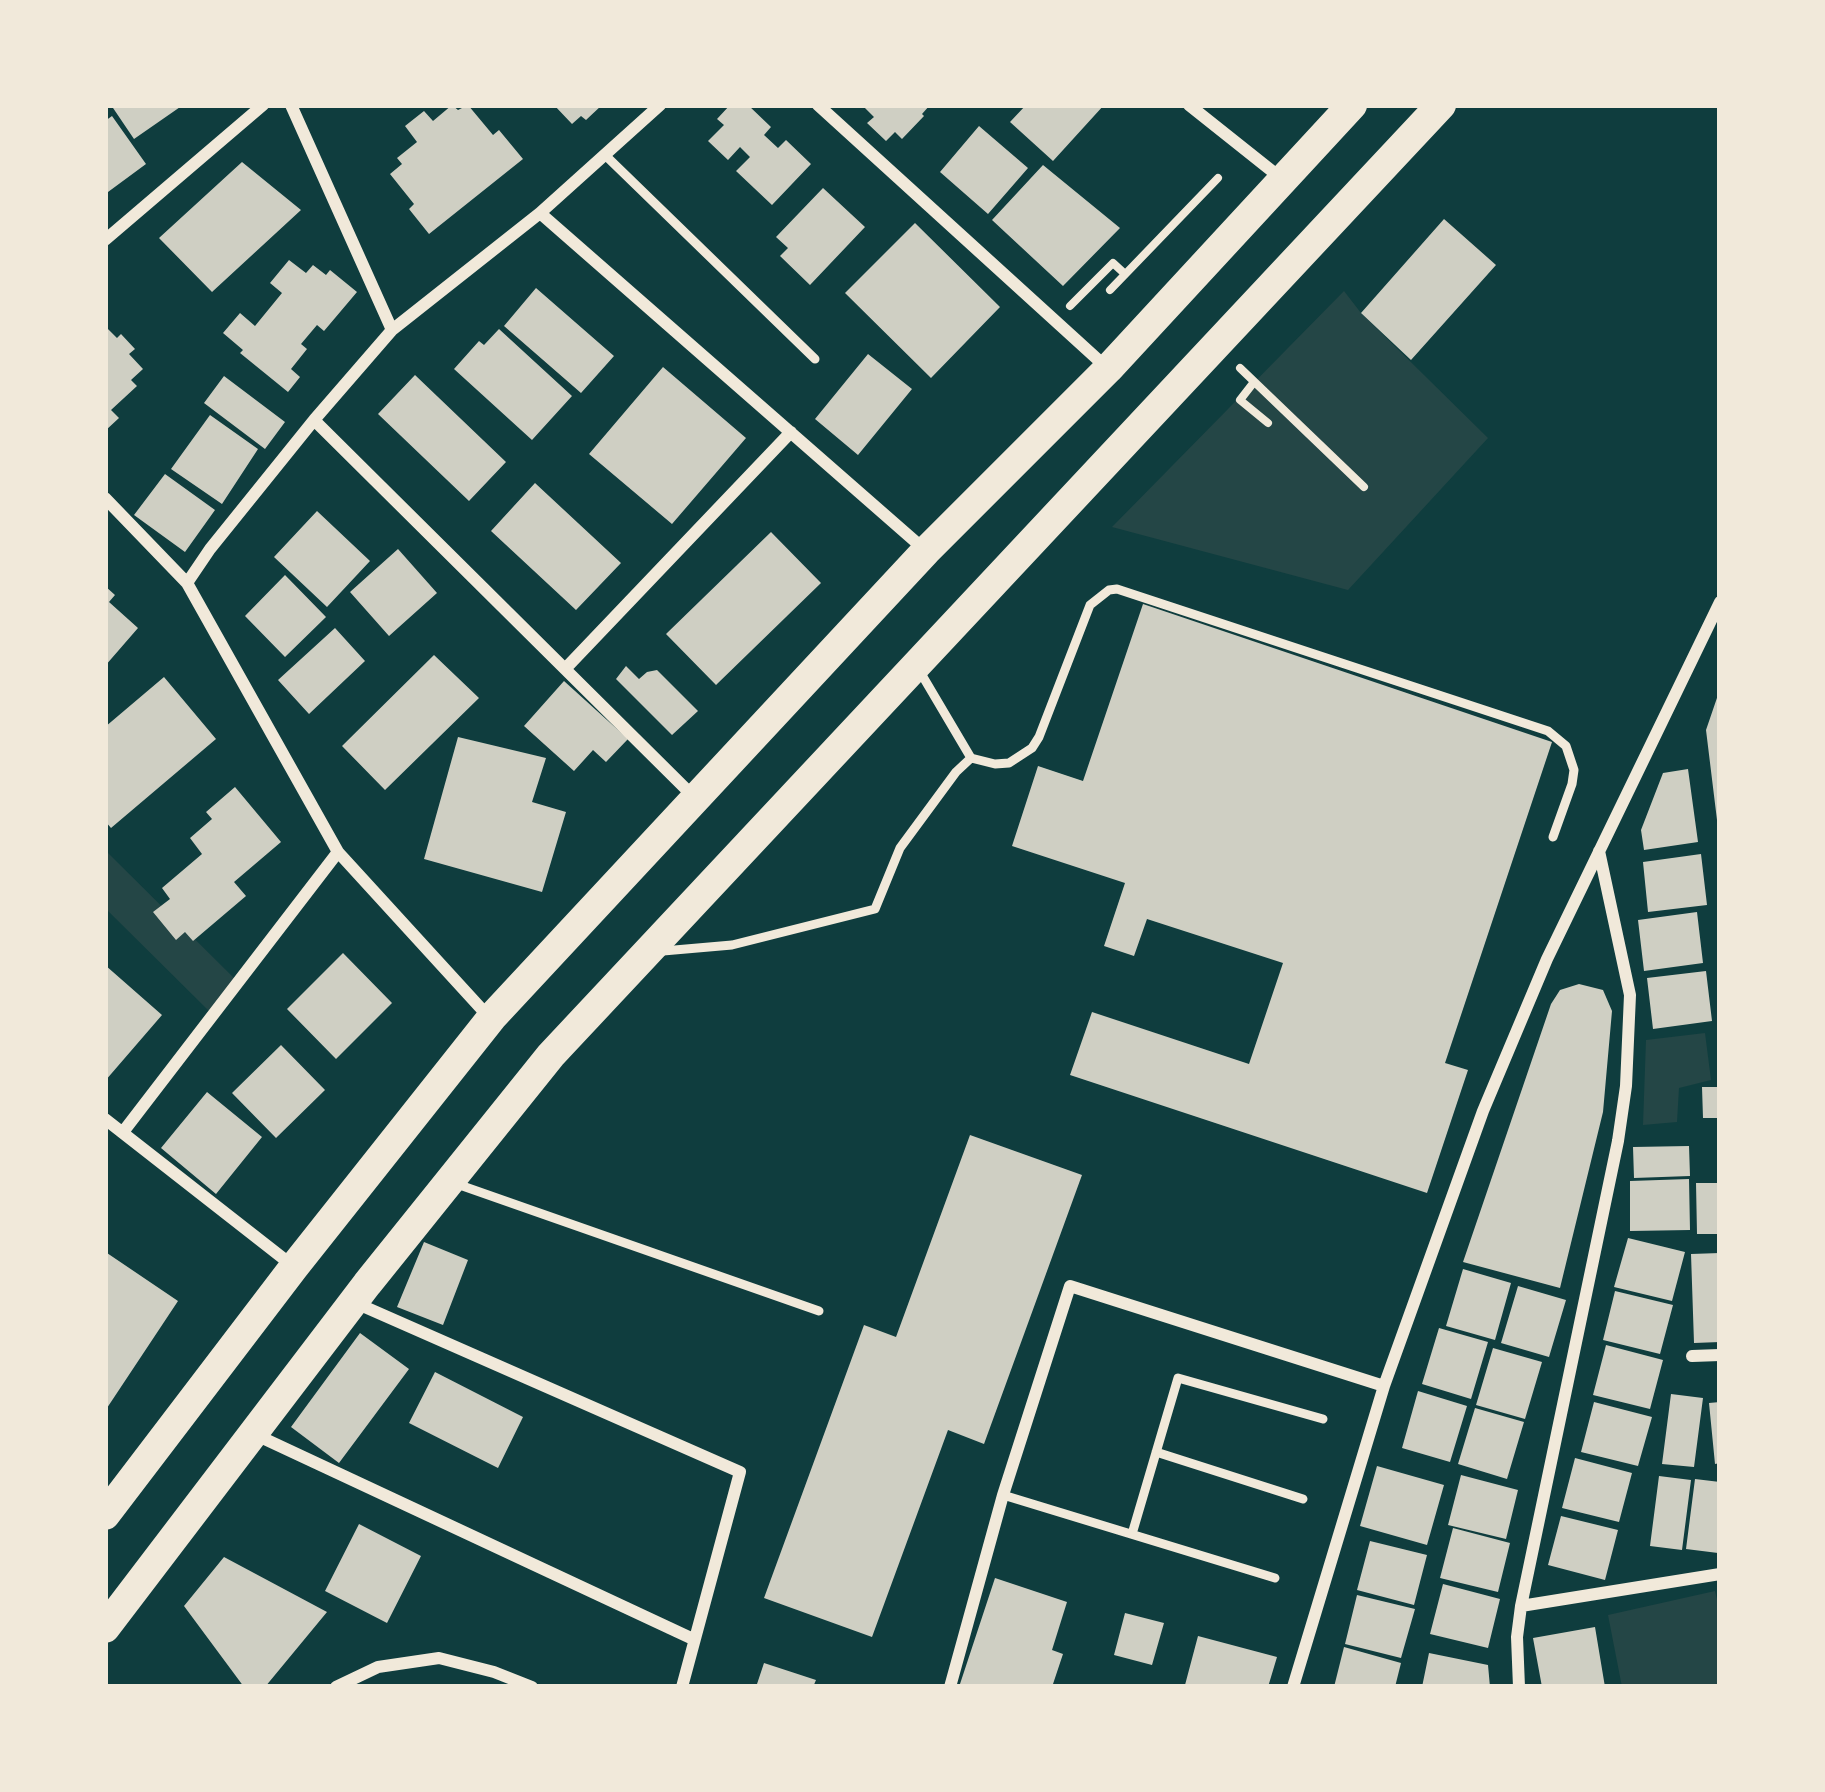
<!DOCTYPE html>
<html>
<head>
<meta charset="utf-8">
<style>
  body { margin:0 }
  #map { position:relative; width:1825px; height:1792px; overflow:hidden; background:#0f3d3e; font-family:Manrope,sans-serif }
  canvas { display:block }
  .frame { position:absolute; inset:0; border:108px solid #f1e9da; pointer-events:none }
</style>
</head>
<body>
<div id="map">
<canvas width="1825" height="1792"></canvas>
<div class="frame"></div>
</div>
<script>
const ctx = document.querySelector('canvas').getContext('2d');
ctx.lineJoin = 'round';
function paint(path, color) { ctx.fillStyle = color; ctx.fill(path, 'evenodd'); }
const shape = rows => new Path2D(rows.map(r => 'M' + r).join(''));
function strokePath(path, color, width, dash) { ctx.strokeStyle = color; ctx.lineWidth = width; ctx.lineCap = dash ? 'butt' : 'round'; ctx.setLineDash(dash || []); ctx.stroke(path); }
paint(shape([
  [1344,291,1361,313,1488,438,1348,590,1112,527],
  [105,850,238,982,213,1015,105,908],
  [1705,1033,1711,1080,1679,1088,1677,1122,1643,1125,1646,1040],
  [1715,1591,1720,1612,1720,1687,1622,1687,1608,1615]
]), '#244646');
paint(shape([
  [111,105,183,105,134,139],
  [452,105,458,110,468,105,493,135,499,130,523,159,429,234,409,209,414,204,390,174,402,164,397,158,417,142,405,126,424,111,433,121],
  [554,105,602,105,586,120,581,116,572,124],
  [730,105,740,108,748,105,771,127,764,135,778,148,786,140,811,164,772,205,736,171,750,157,740,147,728,160,708,141,724,125,717,119],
  [862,105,930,105,922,114,924,116,902,139,895,132,886,141,867,123,874,117],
  [1026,105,1104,105,1053,161,1010,122],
  [112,116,146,164,108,192,105,189,105,121],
  [979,126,1028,168,988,214,940,172],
  [242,162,301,210,212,292,159,238],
  [1043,165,1120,228,1063,286,992,220],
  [823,188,865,227,810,285,780,256,788,248,776,237],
  [1444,219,1496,265,1411,360,1361,313],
  [915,223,1000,307,931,378,845,293],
  [289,260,306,273,313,265,326,275,330,270,357,292,324,331,317,325,301,344,307,349,291,369,300,377,288,392,240,353,243,350,223,333,240,313,255,326,282,293,270,283],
  [536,288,614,356,581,393,504,326],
  [105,326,117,338,121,334,135,349,129,354,143,369,131,380,137,386,111,410,119,418,105,431],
  [499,329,572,396,532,440,454,369,479,341,484,345],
  [868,354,912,389,858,455,815,419],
  [663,367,746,438,672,524,589,454],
  [415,375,506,462,469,501,378,414],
  [224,376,285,422,265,449,204,403],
  [210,415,258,449,222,504,171,469],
  [165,474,215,510,185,552,134,515],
  [535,483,621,563,576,610,491,531],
  [317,511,370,561,327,607,274,557],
  [771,532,821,583,716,685,666,634],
  [398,549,437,593,389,636,350,592],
  [285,575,326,617,285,657,245,616],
  [105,586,115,595,109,602,138,628,105,666],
  [1143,604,1552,742,1445,1063,1468,1070,1427,1193,1070,1075,1092,1012,1249,1064,1283,963,1147,919,1134,956,1104,946,1125,883,1012,846,1038,766,1083,781],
  [335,628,365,661,309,714,278,680],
  [434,655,479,698,385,790,342,746],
  [626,666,639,679,647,672,657,670,698,711,672,735,616,679],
  [164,677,216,739,111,828,105,821,105,727],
  [564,681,628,739,606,762,593,750,574,771,524,726],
  [1719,692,1720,820,1717,820,1706,730],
  [458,737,546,758,532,802,566,812,542,892,424,859],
  [1688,769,1698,842,1644,850,1641,830,1663,773],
  [235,787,281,842,234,882,246,896,193,941,185,932,176,940,153,912,170,899,162,888,202,854,190,838,212,819,206,812],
  [1701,854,1707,905,1648,912,1643,862],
  [1697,912,1703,963,1644,971,1638,920],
  [343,953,392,1003,336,1059,287,1009],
  [105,965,162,1015,105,1081],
  [1706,971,1712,1021,1653,1029,1647,978],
  [1579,984,1603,990,1612,1011,1603,1112,1560,1288,1463,1262,1551,1004,1560,990],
  [281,1045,325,1090,276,1138,232,1093],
  [1702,1087,1720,1087,1720,1118,1703,1118],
  [207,1092,262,1137,216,1194,161,1148],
  [970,1135,1082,1175,984,1444,948,1430,872,1637,764,1598,864,1325,896,1337],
  [1689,1146,1690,1176,1634,1178,1633,1147],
  [1689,1179,1690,1230,1630,1231,1630,1181],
  [1696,1183,1720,1183,1720,1234,1697,1234],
  [1628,1238,1685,1252,1672,1301,1614,1287],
  [424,1242,468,1260,443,1325,397,1307],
  [107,1253,178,1301,105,1411,105,1256],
  [1720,1253,1720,1342,1694,1343,1691,1254],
  [1463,1269,1511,1283,1495,1340,1446,1326],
  [1518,1286,1566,1300,1549,1357,1501,1343],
  [1615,1291,1673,1305,1660,1354,1603,1340],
  [1439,1328,1488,1342,1471,1399,1422,1384],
  [360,1333,409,1369,339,1463,291,1427],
  [1606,1345,1663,1360,1650,1409,1593,1395],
  [1493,1348,1542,1362,1525,1419,1476,1405],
  [435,1372,523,1417,498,1468,409,1423],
  [1418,1391,1467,1406,1450,1462,1402,1448],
  [1671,1394,1703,1398,1694,1467,1662,1464],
  [1594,1402,1652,1417,1638,1466,1581,1452],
  [1720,1402,1720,1463,1715,1464,1709,1403],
  [1475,1408,1524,1422,1507,1479,1458,1464],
  [1575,1458,1632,1473,1619,1522,1562,1508],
  [1377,1466,1444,1485,1427,1545,1360,1526],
  [1461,1475,1518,1490,1506,1539,1448,1525],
  [1659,1476,1691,1480,1682,1550,1650,1546],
  [1695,1479,1720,1482,1718,1553,1686,1549],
  [1561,1516,1618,1530,1605,1580,1548,1565],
  [359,1524,421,1556,387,1623,325,1591],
  [1453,1528,1510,1543,1498,1592,1440,1578],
  [1370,1541,1427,1555,1414,1605,1357,1590],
  [224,1557,327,1612,265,1687,244,1687,184,1606],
  [995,1578,1067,1602,1052,1650,1063,1654,1052,1687,959,1687],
  [1443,1584,1500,1599,1488,1648,1430,1634],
  [1357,1595,1415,1609,1401,1658,1345,1644],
  [1125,1613,1164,1623,1152,1665,1114,1655],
  [1595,1627,1605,1687,1542,1687,1533,1638],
  [1198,1636,1277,1657,1268,1687,1185,1685],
  [1344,1647,1401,1663,1395,1687,1334,1687],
  [1429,1653,1488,1665,1490,1687,1422,1687],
  [764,1663,816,1680,813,1687,756,1687]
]), '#cfcfc3');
strokePath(shape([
  [1110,290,1218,178],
  [1070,306,1113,263,1125,274],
  [1240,368,1364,487],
  [1254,382,1240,400,1268,423]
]), '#f1e9da', 8);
strokePath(shape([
  [605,155,815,359],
  [919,670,971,758],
  [663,951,732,945,875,909,900,848,956,772,971,758,995,764,1009,763,1032,748,1039,737,1090,605,1109,590,1117,589,1548,731,1566,746,1574,770,1572,784,1553,837],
  [454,1183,819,1311],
  [1156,1452,1303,1499],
  [1003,1495,1275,1578],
  [1132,1534,1178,1378,1323,1419]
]), '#f1e9da', 9);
strokePath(shape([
  [291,105,392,330],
  [818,105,1106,367],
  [1189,105,1282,179],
  [540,213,925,550],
  [105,240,263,105],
  [314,420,695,798],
  [105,498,187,583,338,852,487,1015,492,1016],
  [187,583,210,549,314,420,392,330,540,213,660,105],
  [565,669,791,432],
  [105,1119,293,1266],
  [123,1132,338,852],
  [358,1304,740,1472,682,1687],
  [1692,1356,1720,1355],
  [254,1434,693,1639],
  [1521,1606,1720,1574],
  [336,1687,378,1667,439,1658,494,1672,532,1687],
  [950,1687,1003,1495,1070,1286,1384,1386],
  [1293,1687,1384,1386,1483,1111,1547,959,1720,602],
  [1519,1687,1517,1637,1521,1606,1618,1141,1626,1086,1630,995,1599,851]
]), '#f1e9da', 12);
strokePath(shape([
  [105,1515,294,1267,493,1016,926,551,1108,369,1352,105],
  [105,1628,367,1284,551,1055,1441,105]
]), '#f1e9da', 30);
</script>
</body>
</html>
